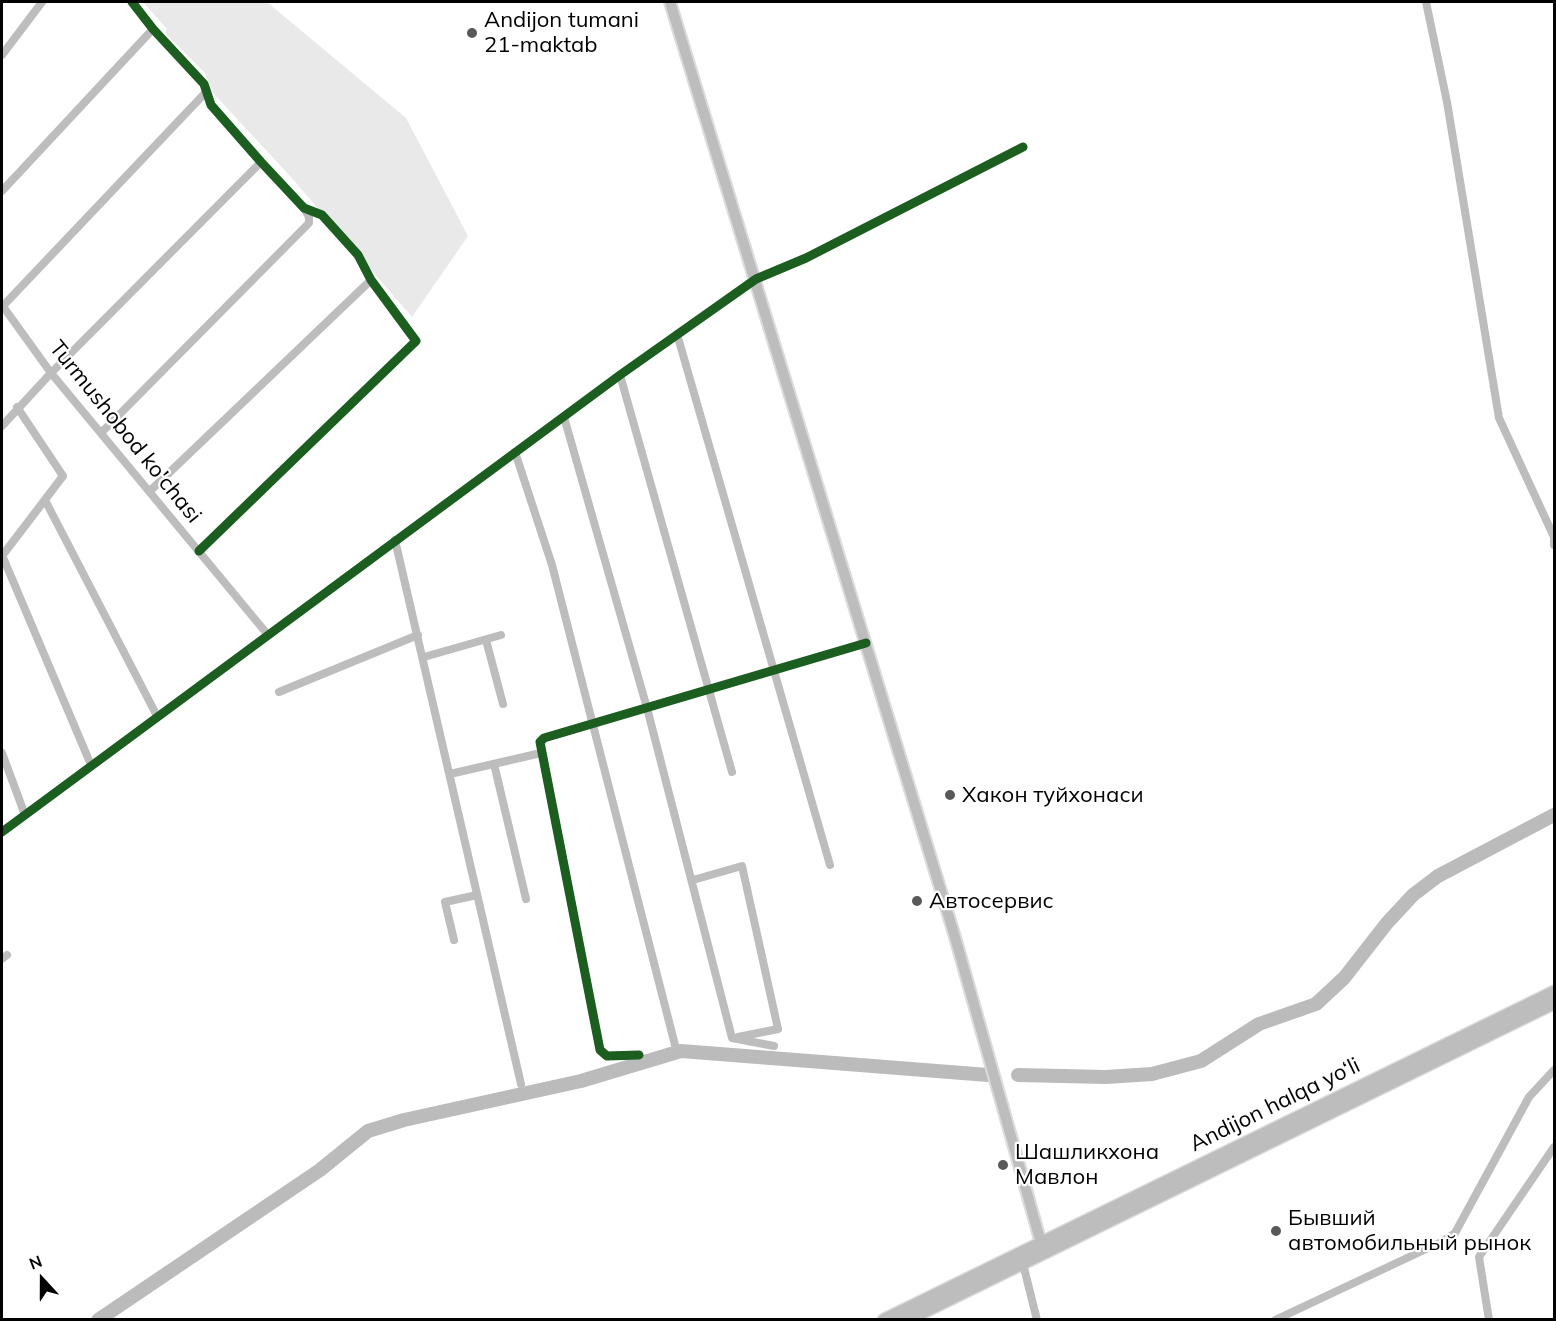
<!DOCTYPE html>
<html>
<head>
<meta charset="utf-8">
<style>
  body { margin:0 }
  #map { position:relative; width:1556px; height:1321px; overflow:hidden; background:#fff; font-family:Mulish,sans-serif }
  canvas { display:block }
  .frame { position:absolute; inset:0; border:3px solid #000; pointer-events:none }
  .north { position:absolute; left:12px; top:1249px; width:60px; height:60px; -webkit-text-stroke:4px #fff; paint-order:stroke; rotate:339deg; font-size:16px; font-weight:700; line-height:24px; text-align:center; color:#000 }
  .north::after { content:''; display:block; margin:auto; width:21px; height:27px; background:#000; clip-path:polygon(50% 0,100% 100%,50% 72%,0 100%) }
</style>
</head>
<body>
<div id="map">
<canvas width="1556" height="1321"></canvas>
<div class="frame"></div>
<div class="north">N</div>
</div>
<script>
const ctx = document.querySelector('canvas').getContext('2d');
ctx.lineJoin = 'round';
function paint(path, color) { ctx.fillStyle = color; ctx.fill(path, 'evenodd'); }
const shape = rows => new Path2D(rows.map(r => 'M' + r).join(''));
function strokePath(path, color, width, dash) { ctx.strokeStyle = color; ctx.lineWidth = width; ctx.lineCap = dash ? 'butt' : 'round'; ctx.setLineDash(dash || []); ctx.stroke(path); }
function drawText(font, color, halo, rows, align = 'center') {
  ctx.font = font + ' Mulish,sans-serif'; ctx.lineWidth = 4.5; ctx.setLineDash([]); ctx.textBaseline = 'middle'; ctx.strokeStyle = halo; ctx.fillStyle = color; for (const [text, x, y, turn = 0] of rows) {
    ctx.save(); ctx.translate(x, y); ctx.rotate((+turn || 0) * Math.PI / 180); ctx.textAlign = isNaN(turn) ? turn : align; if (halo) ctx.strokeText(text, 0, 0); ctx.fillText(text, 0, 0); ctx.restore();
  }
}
paint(shape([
  [143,2,267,2,406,118,468,236,412,317,290,176,213,93,205,73,165,33,167,29]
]), '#e9e9e9');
strokePath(shape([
  [1018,1075,1106,1077,1152,1074,1201,1061,1259,1024,1316,1004,1344,978,1387,923,1413,895,1438,876,1554,815],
  [98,1320,320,1170,368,1131,404,1120,581,1081,681,1051,988,1075]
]), '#bbb', 14);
const major = shape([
  [670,2,955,937,1041,1243,1045,1250]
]);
const highway = shape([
  [884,1320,1554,992],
  [907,1320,1554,1003]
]);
strokePath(major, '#dbdbdb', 14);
strokePath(highway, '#dbdbdb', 15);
strokePath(shape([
  [132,2,153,29,204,84,211,105,261,162,304,208,322,215,358,255,371,280,416,341,199,551],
  [1426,2,1447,102,1499,418,1554,537,1554,545],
  [2,55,42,2],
  [2,191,153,29],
  [2,305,51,373,268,635],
  [2,307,207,91],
  [677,334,830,865],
  [620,375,732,772],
  [564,417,647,708,732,1038,774,1046],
  [2,426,51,373,261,162],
  [102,432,309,223,309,217,304,208],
  [515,452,552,565,675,1045],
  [150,491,371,280],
  [45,500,157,716],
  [395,540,521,1084],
  [2,555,91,765],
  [2,556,63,476,17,407],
  [486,640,503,704],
  [424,657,501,635],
  [279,692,418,635],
  [2,753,25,815],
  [494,764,526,899],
  [450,774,541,753],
  [2,832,620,375,756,279,806,258,1023,147],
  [693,880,742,866,778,1029,738,1037],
  [454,940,445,902,477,895],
  [2,959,7,955],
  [639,1055,607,1056,600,1050,540,742,544,738,866,643],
  [1022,1260,1037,1320],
  [1275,1320,1441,1242,1455,1233,1529,1097,1554,1070],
  [1489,1320,1479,1257,1554,1147]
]), '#bdbdbd', 8);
strokePath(major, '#bdbdbd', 10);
strokePath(highway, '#bdbdbd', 12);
strokePath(shape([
  [132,2,153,29,204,84,211,105,261,162,304,208,322,215,358,255,371,280,416,341,199,551],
  [2,832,620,375,756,279,806,258,1023,147],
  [639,1055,607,1056,600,1050,540,742,544,738,866,643]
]), '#1b5e20', 9);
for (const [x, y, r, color] of [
  [472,33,6,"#595959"],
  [950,795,6,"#595959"],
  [917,901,6,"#595959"],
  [1003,1165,6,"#595959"],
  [1276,1231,6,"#595959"]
]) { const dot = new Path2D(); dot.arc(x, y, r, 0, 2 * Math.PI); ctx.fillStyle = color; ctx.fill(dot); strokePath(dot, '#fff', 2); }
drawText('22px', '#000', '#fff', [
  ["Andijon tumani",484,20],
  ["21-maktab",484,45],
  ["Хакон туйхонаси",962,795],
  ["Автосервис",929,901],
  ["Шашликхона",1015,1152],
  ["Мавлон",1015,1177],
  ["Бывший",1288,1218],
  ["автомобильный рынок",1288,1243]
], 'left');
drawText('22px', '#000', '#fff', [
  ["Turmushobod ko'chasi",125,432,51],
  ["Andijon halqa yo‘li",1275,1105,-26]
]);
</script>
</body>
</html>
